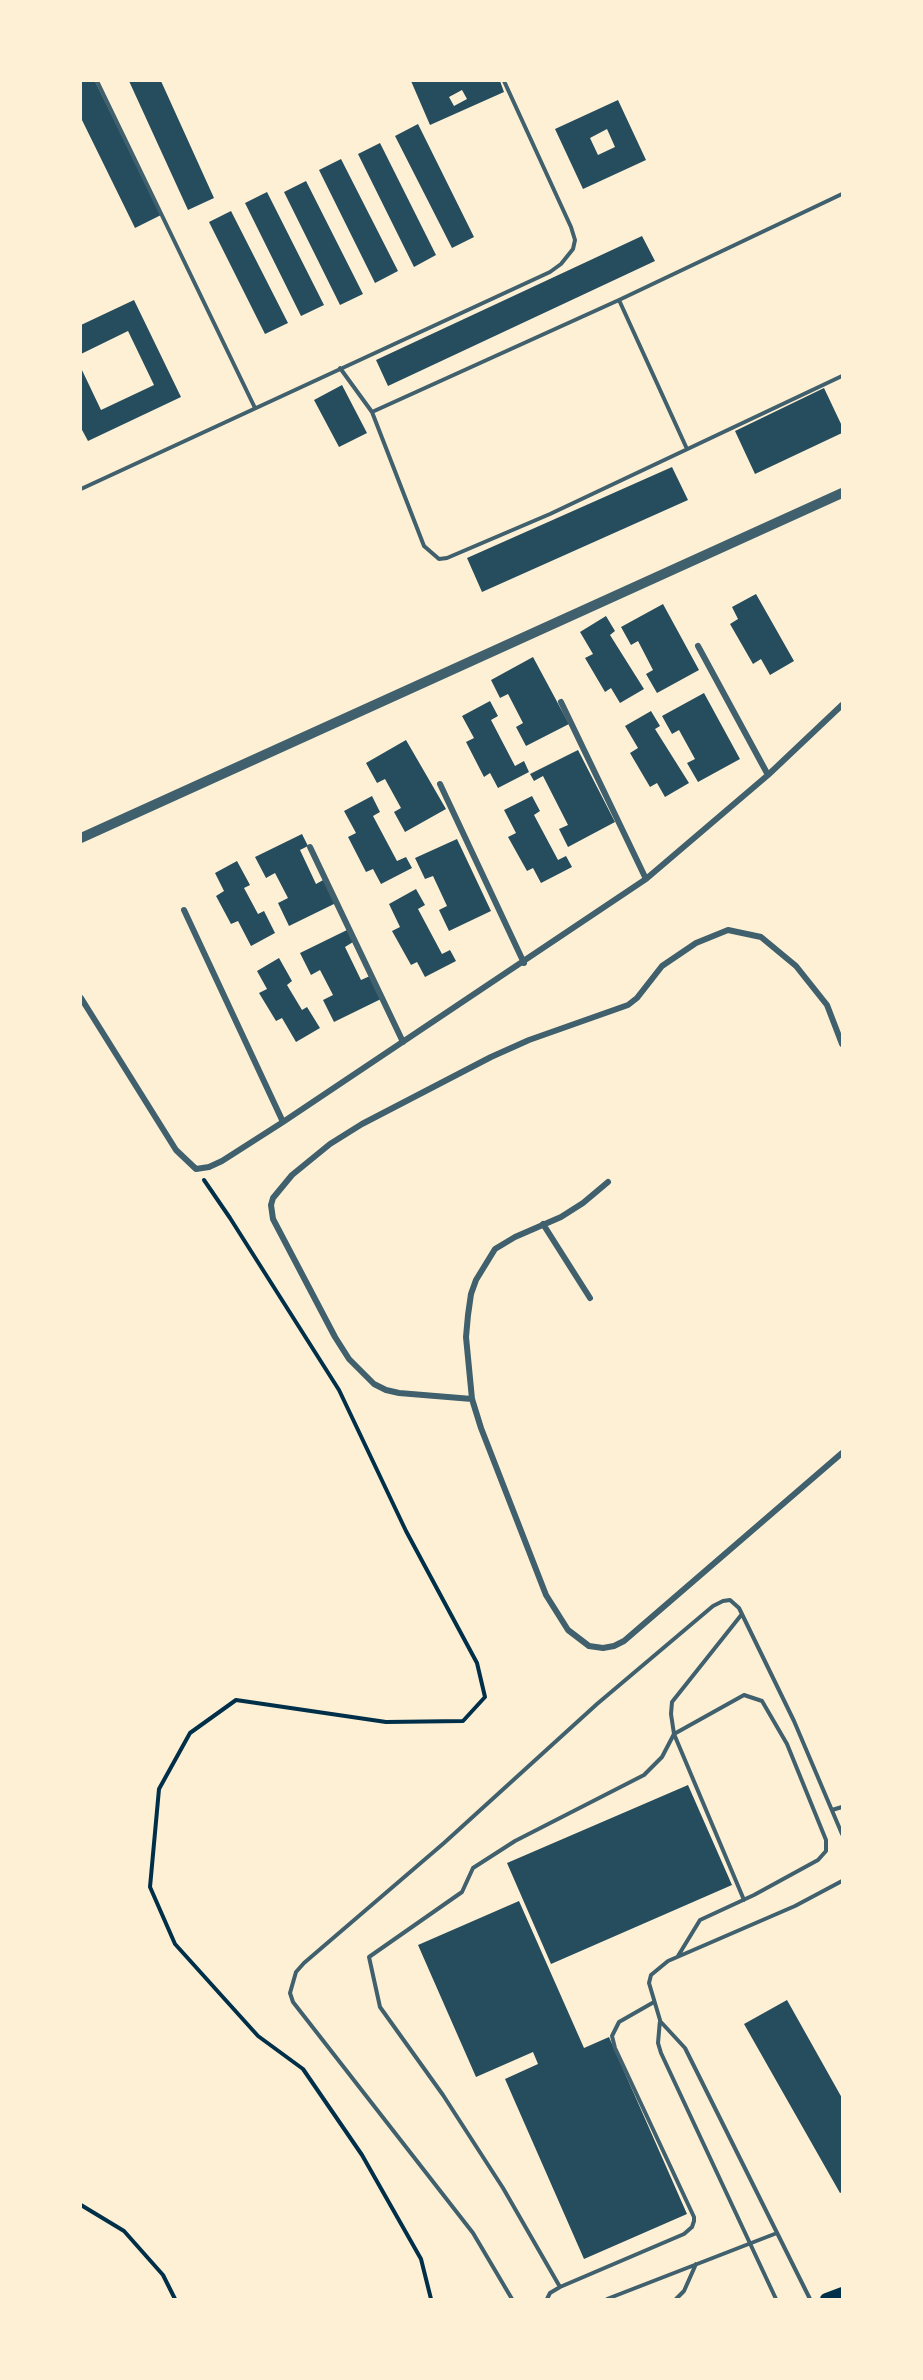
<!DOCTYPE html>
<html>
<head>
<meta charset="utf-8">
<style>
  body { margin:0 }
  #map { position:relative; width:923px; height:2380px; overflow:hidden; background:#fdf0d5; font-family:Quicksand,sans-serif }
  canvas { display:block }
  .frame { position:absolute; inset:0; border:82px solid #fdf0d5; pointer-events:none }
</style>
</head>
<body>
<div id="map">
<canvas width="923" height="2380"></canvas>
<div class="frame"></div>
</div>
<script>
const ctx = document.querySelector('canvas').getContext('2d');
ctx.lineJoin = 'round';
function paint(path, color) { ctx.fillStyle = color; ctx.fill(path, 'evenodd'); }
const shape = rows => new Path2D(rows.map(r => 'M' + r).join(''));
function strokePath(path, color, width, dash) { ctx.strokeStyle = color; ctx.lineWidth = width; ctx.lineCap = dash ? 'butt' : 'round'; ctx.setLineDash(dash || []); ctx.stroke(path); }
paint(shape([
  [81,81,95,81,161,215,135,228,81,118],
  [129,81,161,81,214,198,188,210],
  [411,81,500,81,504,92,430,125],
  [462,90,467,99,454,106,449,97],
  [618,100,646,160,583,189,555,129],
  [607,129,615,147,598,155,590,138],
  [418,124,474,237,452,248,395,136],
  [380,143,436,255,414,267,358,154],
  [341,159,398,271,375,283,319,170],
  [306,181,363,294,340,305,284,192],
  [267,192,324,305,301,316,245,203],
  [231,211,288,323,265,334,209,222],
  [642,236,655,261,388,386,376,360],
  [134,300,181,397,88,441,81,428,81,368,101,410,154,385,128,331,81,354,81,325],
  [342,385,367,433,339,447,314,400],
  [824,388,842,426,842,433,755,474,735,431],
  [672,467,688,500,482,592,467,558],
  [756,594,794,661,770,675,761,659,753,664,730,624,738,619,732,607],
  [663,604,699,670,657,693,646,674,653,670,638,641,631,645,621,627],
  [606,616,615,631,610,635,644,689,620,703,611,688,605,692,585,658,593,654,580,632],
  [533,657,569,724,526,746,516,727,523,723,508,694,500,698,491,680],
  [704,693,740,759,698,782,687,763,695,759,679,730,672,734,662,716],
  [490,701,498,716,491,720,515,766,524,761,529,772,498,788,490,773,484,777,466,742,474,738,462,716],
  [651,711,660,726,655,729,689,783,665,797,657,783,650,787,630,753,638,748,625,726],
  [406,740,446,809,405,832,394,812,401,808,385,779,377,783,366,763],
  [578,750,615,822,568,847,559,829,568,825,543,776,534,781,530,774],
  [372,796,380,812,373,816,397,861,406,857,412,868,381,884,373,869,366,872,348,837,356,833,344,811],
  [532,796,540,811,534,815,558,860,566,856,572,867,541,883,533,868,527,871,508,837,516,833,504,810],
  [302,834,308,846,300,850,316,884,325,879,336,903,289,926,278,903,288,898,275,873,266,878,255,857],
  [457,839,491,911,449,931,439,910,447,906,433,876,425,879,415,858],
  [237,861,250,885,244,888,258,914,264,911,275,933,251,946,238,921,231,924,216,896,224,891,215,873],
  [416,889,425,905,418,909,442,954,450,950,456,961,425,977,417,962,411,965,392,931,400,927,389,904],
  [347,930,353,942,345,947,361,980,370,976,381,999,334,1022,323,1000,333,995,320,970,311,975,300,953],
  [279,958,292,981,287,985,302,1010,307,1007,320,1028,296,1042,282,1018,276,1021,259,993,267,989,257,971],
  [688,1785,732,1885,551,1964,507,1863],
  [519,1901,584,2048,609,2037,687,2214,584,2259,505,2079,538,2064,533,2052,476,2077,418,1945],
  [787,2000,842,2098,842,2192,840,2193,744,2024]
]), '#264d5e');
strokePath(shape([
  [204,1180,230,1218,339,1390,406,1531,477,1663,485,1697,463,1721,386,1722,236,1700,190,1733,159,1789,150,1887,175,1944,258,2036,303,2069,362,2155,421,2259,431,2299],
  [81,2205,124,2231,163,2275,175,2299]
]), '#003049', 4);
strokePath(shape([
  [97,81,255,408],
  [619,300,687,449],
  [340,368,372,412,619,300,842,194],
  [372,412,424,546,439,559,447,558,550,514,842,376],
  [81,489,550,272,561,264,573,249,575,240,571,227,504,81],
  [742,1614,672,1702,671,1714,674,1734,744,1900],
  [832,1810,842,1807],
  [660,2021,685,2048,810,2299],
  [560,2287,503,2188,443,2095,380,2007,369,1957,462,1892,473,1868,515,1841,644,1775,662,1757,674,1734,744,1695,762,1701,787,1744,826,1840,826,1851,818,1860,754,1895,700,1920,678,1956],
  [512,2299,473,2233,293,2002,290,1993,296,1972,304,1963,444,1843,597,1704,713,1606,723,1601,730,1600,739,1608,794,1721,842,1834],
  [547,2299,550,2293,560,2287,684,2234,692,2227,694,2221,694,2217,615,2048,612,2036,619,2022,654,2002],
  [607,2299,777,2233],
  [676,2299,684,2291,696,2264],
  [776,2299,661,2053,658,2043,660,2020,649,1983,651,1975,668,1961,795,1906,842,1881]
]), '#3f606c', 4);
strokePath(shape([
  [698,646,768,775],
  [561,702,646,879],
  [440,784,524,963],
  [310,847,403,1042],
  [184,910,283,1122],
  [81,998,176,1150,196,1169,209,1167,222,1161,283,1122,646,879,768,775,842,705],
  [608,1182,583,1203,561,1217,515,1237,495,1249,476,1280,471,1294,468,1315,466,1337,472,1399,481,1428,546,1595,568,1630,589,1646,603,1648,614,1646,624,1641,842,1453],
  [543,1224,590,1298],
  [472,1399,399,1393,386,1390,374,1384,349,1359,335,1337,273,1219,271,1205,273,1198,292,1175,330,1144,362,1124,491,1057,529,1040,628,1005,637,998,662,966,696,943,728,930,761,937,796,966,827,1005,842,1044]
]), '#3f606c', 6);
strokePath(shape([
  [81,838,842,493]
]), '#3f606c', 10);
strokePath(shape([
  [826,2299,842,2293]
]), '#003049', 12);
</script>
</body>
</html>
